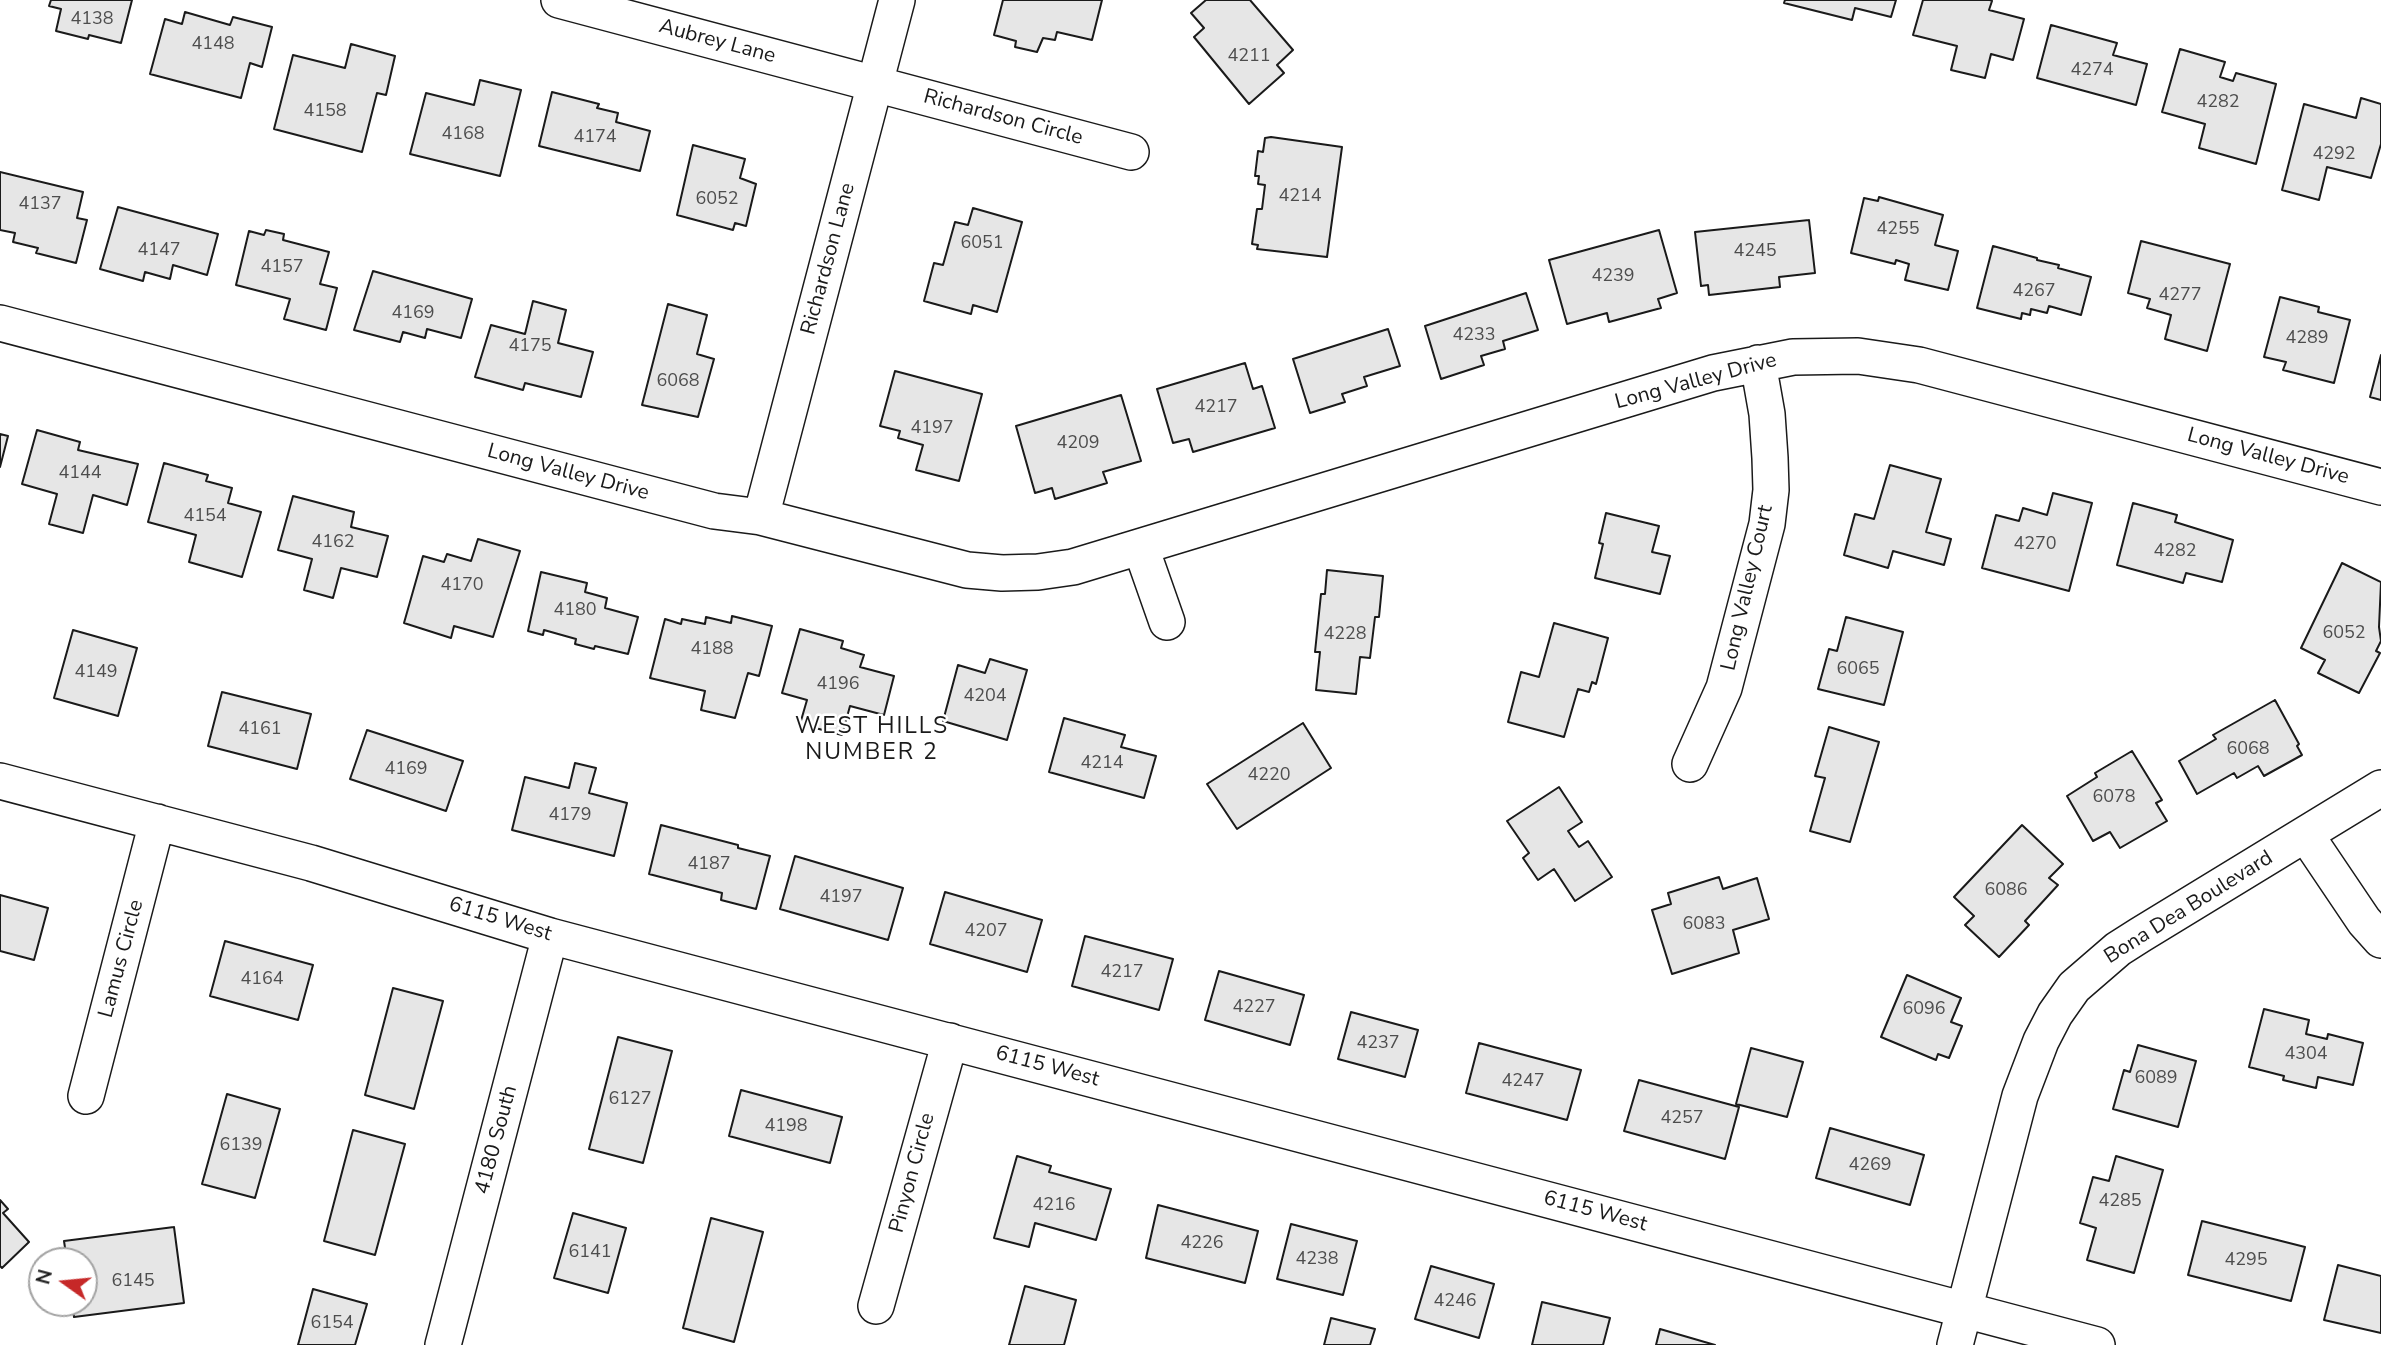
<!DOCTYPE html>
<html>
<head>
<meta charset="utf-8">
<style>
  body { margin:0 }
  #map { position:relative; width:2381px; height:1345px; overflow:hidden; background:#fff; font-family:"Nunito Sans",sans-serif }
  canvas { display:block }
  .north { position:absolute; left:28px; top:1247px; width:70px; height:70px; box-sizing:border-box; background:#fff; border:2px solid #a3a3a3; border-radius:50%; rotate:285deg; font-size:19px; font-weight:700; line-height:28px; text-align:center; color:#1a1a1a }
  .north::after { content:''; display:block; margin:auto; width:24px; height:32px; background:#c62828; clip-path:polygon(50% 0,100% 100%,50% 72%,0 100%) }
</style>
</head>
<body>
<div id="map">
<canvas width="2381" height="1345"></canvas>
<div class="north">N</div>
</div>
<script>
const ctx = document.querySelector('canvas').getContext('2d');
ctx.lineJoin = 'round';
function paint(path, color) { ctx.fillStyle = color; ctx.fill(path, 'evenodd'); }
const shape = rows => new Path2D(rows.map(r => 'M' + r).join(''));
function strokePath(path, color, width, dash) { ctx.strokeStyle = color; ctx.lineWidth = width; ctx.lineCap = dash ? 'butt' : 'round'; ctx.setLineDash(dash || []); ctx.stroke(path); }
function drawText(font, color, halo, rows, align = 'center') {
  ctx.font = font + ' "Nunito Sans",sans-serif'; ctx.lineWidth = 5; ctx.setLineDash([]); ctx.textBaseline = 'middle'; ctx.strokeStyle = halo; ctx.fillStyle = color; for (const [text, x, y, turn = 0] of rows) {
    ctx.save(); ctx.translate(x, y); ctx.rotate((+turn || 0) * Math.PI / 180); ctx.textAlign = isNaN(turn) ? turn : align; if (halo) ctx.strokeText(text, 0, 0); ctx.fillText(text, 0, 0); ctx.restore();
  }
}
const building = shape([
  [51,0,132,0,121,43,89,35,88,39,56,31,61,9,49,6,51,0],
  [1003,0,1102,0,1092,40,1057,32,1055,40,1043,38,1037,52,1015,47,1016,41,994,35,1003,0],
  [1206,0,1250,0,1293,50,1277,65,1284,73,1249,104,1194,37,1204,28,1191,13,1206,0],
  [1785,0,1896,0,1891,17,1855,8,1852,20,1784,3,1785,0],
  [1923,0,1990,0,1992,1,1989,10,2024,19,2013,60,1991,54,1985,78,1951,70,1957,46,1913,35,1923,0],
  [185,12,230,25,233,17,272,27,262,67,250,63,241,98,150,74,165,19,182,24,185,12],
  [2051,25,2117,43,2113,55,2147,64,2136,105,2037,78,2051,25],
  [351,44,395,56,386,95,377,93,362,152,274,129,293,55,345,68,351,44],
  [2180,49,2225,62,2220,77,2233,81,2236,73,2276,84,2256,164,2199,148,2205,124,2162,112,2180,49],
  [480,80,521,90,500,176,410,154,426,93,474,105,480,80],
  [552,92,599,104,597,108,618,113,616,122,650,131,640,171,539,146,552,92],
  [2361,98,2381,104,2381,144,2371,178,2327,167,2319,200,2282,190,2304,104,2356,118,2361,98],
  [1271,137,1342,147,1327,257,1257,249,1258,245,1252,244,1257,209,1262,209,1265,185,1258,184,1259,176,1255,176,1258,151,1263,152,1265,138,1271,137],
  [693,145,745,159,740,178,756,184,746,226,735,223,733,230,677,215,693,145],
  [0,172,83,192,77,218,87,220,76,263,36,253,38,248,13,242,15,233,0,230,0,172],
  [1879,197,1943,215,1935,245,1958,251,1948,290,1905,280,1909,264,1896,260,1895,264,1851,253,1864,198,1878,201,1879,197],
  [118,207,218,234,207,275,173,265,170,279,145,272,143,281,100,269,118,207],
  [973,208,1022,222,997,312,973,305,971,314,924,301,934,263,943,265,955,222,968,225,973,208],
  [1809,220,1815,273,1779,277,1780,287,1709,295,1708,285,1701,286,1695,232,1809,220],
  [266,230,284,234,283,240,329,252,320,284,337,288,326,330,284,319,290,299,236,285,249,231,264,235,266,230],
  [1659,230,1677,293,1658,299,1661,308,1609,322,1607,313,1567,324,1549,260,1659,230],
  [2141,241,2230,264,2207,351,2165,339,2171,315,2147,308,2150,299,2128,293,2141,241],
  [1993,246,2037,258,2037,260,2059,265,2058,268,2091,277,2081,315,2049,306,2047,313,2031,309,2030,315,2022,313,2021,319,1977,308,1993,246],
  [373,271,472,299,461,338,427,329,425,338,403,332,400,342,354,330,373,271],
  [1526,293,1538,330,1503,341,1505,349,1481,356,1484,365,1441,379,1425,326,1526,293],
  [2280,297,2319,307,2318,312,2350,320,2334,383,2283,370,2286,362,2264,357,2280,297],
  [533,301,566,310,558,343,593,352,581,397,525,383,523,390,475,377,491,325,525,334,533,301],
  [668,304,707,315,697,354,714,359,698,417,642,405,668,304],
  [1388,329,1400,366,1364,377,1367,386,1342,394,1345,402,1310,413,1293,359,1388,329],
  [2381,355,2381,400,2370,397,2381,355],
  [1245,363,1253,389,1262,386,1275,428,1193,452,1189,439,1173,443,1157,389,1245,363],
  [895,371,982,394,959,481,916,470,923,445,898,438,900,431,880,426,895,371],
  [1121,395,1141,461,1103,472,1107,483,1055,499,1052,488,1035,493,1016,426,1121,395],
  [37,430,80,442,78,450,138,464,127,505,93,495,83,533,49,524,57,494,22,484,37,430],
  [0,434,8,436,0,467,0,434],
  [164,463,208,475,206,481,232,488,228,503,261,512,242,577,189,562,196,535,148,522,164,463],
  [1890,465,1941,479,1926,532,1951,539,1944,565,1893,551,1888,568,1844,555,1855,514,1874,519,1890,465],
  [2053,493,2092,503,2069,591,1982,568,1996,515,2019,521,2023,508,2047,515,2053,493],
  [293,496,354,512,351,527,388,536,377,577,341,568,333,598,304,590,312,559,278,550,293,496],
  [2133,503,2177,515,2175,522,2233,540,2222,582,2186,573,2183,583,2117,565,2133,503],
  [1606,513,1659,526,1652,552,1670,556,1660,594,1595,578,1603,544,1599,543,1606,513],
  [478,539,520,551,493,637,454,626,451,638,404,623,423,556,444,562,447,554,471,561,478,539],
  [2342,563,2381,582,2379,627,2381,641,2376,651,2380,653,2359,693,2318,673,2325,660,2301,648,2342,563],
  [1327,570,1383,576,1379,617,1375,617,1370,658,1360,657,1356,694,1316,690,1320,652,1315,652,1321,594,1325,594,1327,570],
  [541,572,587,583,585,592,607,598,605,608,638,617,628,654,595,646,594,649,575,644,576,639,544,630,543,635,528,631,541,572],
  [732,616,772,626,759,676,748,673,735,718,701,710,705,691,650,678,665,619,681,624,682,619,705,624,706,617,731,623,732,616],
  [1846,617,1903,632,1884,705,1818,689,1829,649,1837,651,1846,617],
  [1554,623,1608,638,1596,684,1592,682,1589,692,1578,689,1564,737,1508,722,1521,672,1539,677,1554,623],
  [800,629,843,641,841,648,864,655,860,667,894,676,884,715,850,706,842,735,800,724,807,700,782,693,800,629],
  [73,630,137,648,118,716,54,698,73,630],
  [990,659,1027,670,1007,740,943,721,958,665,985,673,990,659],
  [222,692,311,714,297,769,208,746,222,692],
  [2275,700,2299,744,2297,746,2302,755,2264,776,2258,766,2237,778,2234,773,2197,794,2179,761,2216,739,2213,735,2275,700],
  [1064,718,1125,735,1121,747,1156,756,1144,798,1049,772,1064,718],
  [1303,723,1331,768,1237,829,1207,784,1303,723],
  [1829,727,1879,742,1850,842,1810,831,1825,778,1815,776,1829,727],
  [367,730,463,761,446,811,350,779,367,730],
  [2132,751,2162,800,2156,803,2167,821,2120,848,2110,832,2093,841,2067,796,2097,777,2095,773,2132,751],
  [575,763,596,768,589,793,627,803,614,856,512,830,525,777,569,788,575,763],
  [1559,787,1582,822,1568,831,1579,847,1588,841,1612,877,1575,901,1554,869,1538,880,1523,858,1529,853,1507,821,1559,787],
  [661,825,738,845,738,848,770,856,756,909,721,900,722,893,649,874,661,825],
  [2022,825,2063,864,2049,878,2058,885,2025,921,2029,925,1999,957,1965,925,1974,916,1954,897,2022,825],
  [795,856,903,888,888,940,780,909,795,856],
  [1719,877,1723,889,1757,878,1769,919,1733,930,1739,953,1672,974,1652,910,1671,904,1668,893,1719,877],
  [945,892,1042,920,1027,972,930,944,945,892],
  [0,895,48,908,34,960,0,951,0,895],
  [1085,936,1173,959,1159,1010,1072,986,1085,936],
  [225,941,313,965,298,1020,210,996,225,941],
  [1219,971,1304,995,1290,1045,1205,1020,1219,971],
  [1907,975,1961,998,1951,1022,1962,1026,1949,1058,1938,1054,1936,1060,1881,1037,1907,975],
  [393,988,443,1001,414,1109,365,1095,393,988],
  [2264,1009,2309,1020,2306,1034,2327,1039,2328,1034,2363,1043,2353,1085,2318,1077,2316,1088,2283,1080,2284,1076,2249,1067,2264,1009],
  [1351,1012,1418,1030,1405,1077,1338,1059,1351,1012],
  [618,1037,672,1051,643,1163,589,1149,618,1037],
  [1479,1043,1581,1070,1567,1120,1466,1093,1479,1043],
  [2138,1045,2196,1061,2178,1127,2113,1109,2124,1070,2130,1072,2138,1045],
  [1751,1048,1803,1062,1787,1117,1736,1104,1751,1048],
  [1639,1080,1739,1107,1725,1159,1624,1131,1639,1080],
  [741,1090,842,1117,830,1163,729,1136,741,1090],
  [227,1094,280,1109,255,1198,202,1184,227,1094],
  [1830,1128,1924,1155,1910,1205,1816,1178,1830,1128],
  [353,1130,405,1144,375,1255,324,1241,353,1130],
  [1017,1156,1051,1166,1049,1172,1111,1189,1096,1240,1035,1223,1029,1247,994,1238,1017,1156],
  [2116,1156,2163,1170,2134,1273,2087,1260,2096,1228,2080,1223,2093,1177,2109,1181,2116,1156],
  [0,1200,8,1209,3,1213,29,1242,2,1268,0,1266,0,1200],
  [1158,1205,1258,1231,1245,1283,1146,1258,1158,1205],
  [573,1213,626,1228,608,1293,554,1278,573,1213],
  [711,1218,763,1232,734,1342,683,1328,711,1218],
  [2202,1221,2305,1247,2291,1301,2188,1275,2202,1221],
  [1291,1224,1357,1241,1343,1295,1277,1279,1291,1224],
  [174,1227,184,1303,74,1317,72,1303,84,1303,84,1261,67,1261,64,1241,174,1227],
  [2338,1265,2381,1276,2381,1333,2324,1320,2338,1265],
  [1431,1266,1494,1284,1479,1338,1415,1319,1431,1266],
  [1025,1286,1076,1300,1064,1345,1009,1345,1025,1286],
  [313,1289,367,1304,355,1345,298,1345,313,1289],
  [1542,1302,1610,1318,1603,1345,1532,1345,1542,1302],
  [1331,1318,1375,1329,1370,1345,1324,1345,1331,1318],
  [1660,1329,1715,1345,1656,1345,1660,1329]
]);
paint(building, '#e6e6e6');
strokePath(building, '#1a1a1a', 2);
const minor = shape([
  [559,0,1131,152],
  [0,323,714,511,761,517,967,570,1002,573,1038,572,1073,567,1713,373,1793,357,1858,356,1919,365,2381,487],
  [761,517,897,0],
  [1141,548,1167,622],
  [1690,764,1724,688,1767,524,1771,490,1770,458,1767,414,1758,363],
  [0,781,311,863,550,936,2097,1345],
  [2306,835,2364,921,2381,940],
  [86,1096,157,822],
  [876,1306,950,1041],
  [443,1345,550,936],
  [1955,1345,2020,1096,2041,1041,2055,1014,2074,987,2118,949,2140,935,2381,788]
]);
strokePath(minor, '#1a1a1a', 38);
strokePath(minor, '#fff', 35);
drawText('18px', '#4d4d4d', null, [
  ["4138",92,20],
  ["4148",213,45],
  ["4211",1249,57],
  ["4274",2092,71],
  ["4282",2218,103],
  ["4158",325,112],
  ["4168",463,135],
  ["4174",595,138],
  ["4292",2334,155],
  ["4214",1300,197],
  ["6052",717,200],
  ["4137",40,205],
  ["4255",1898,230],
  ["6051",982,244],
  ["4147",159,251],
  ["4245",1755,252],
  ["4157",282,268],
  ["4239",1613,277],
  ["4267",2034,292],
  ["4277",2180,296],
  ["4169",413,314],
  ["4233",1474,336],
  ["4289",2307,339],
  ["4175",530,347],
  ["6068",678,382],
  ["4217",1216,408],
  ["4197",932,429],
  ["4209",1078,444],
  ["4144",80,474],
  ["4154",205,517],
  ["4162",333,543],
  ["4270",2035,545],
  ["4282",2175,552],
  ["4170",462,586],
  ["4180",575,611],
  ["6052",2344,634],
  ["4228",1345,635],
  ["4188",712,650],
  ["6065",1858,670],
  ["4149",96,673],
  ["4196",838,685],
  ["4204",985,697],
  ["4161",260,730],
  ["6068",2248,750],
  ["4214",1102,764],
  ["4169",406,770],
  ["4220",1269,776],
  ["6078",2114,798],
  ["4179",570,816],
  ["4187",709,865],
  ["6086",2006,891],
  ["4197",841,898],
  ["6083",1704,925],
  ["4207",986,932],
  ["4217",1122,973],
  ["4164",262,980],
  ["4227",1254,1008],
  ["6096",1924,1010],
  ["4237",1378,1044],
  ["4304",2306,1055],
  ["6089",2156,1079],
  ["4247",1523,1082],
  ["6127",630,1100],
  ["4257",1682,1119],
  ["4198",786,1127],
  ["6139",241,1146],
  ["4269",1870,1166],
  ["4285",2120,1202],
  ["4216",1054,1206],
  ["4226",1202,1244],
  ["6141",590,1253],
  ["4238",1317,1260],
  ["4295",2246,1261],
  ["6145",133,1282],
  ["4246",1455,1302],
  ["6154",332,1324]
]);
drawText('21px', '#1a1a1a', '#fff', [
  ["Aubrey Lane",717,42,15],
  ["Richardson Circle",1003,118,15],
  ["Richardson Lane",829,259,-75],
  ["Long Valley Drive",1696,382,-15],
  ["Long Valley Drive",2268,457,15],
  ["Long Valley Drive",568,473,15],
  ["Long Valley Court",1748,588,-77],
  ["Bona Dea Boulevard",2189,908,-32],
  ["6115 West",500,920,17],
  ["Lamus Circle",122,959,-75],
  ["6115 West",1047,1067,15],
  ["4180 South",497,1140,-75],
  ["Pinyon Circle",913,1173,-75],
  ["6115 West",1595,1212,15]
]);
ctx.letterSpacing = '2px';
drawText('23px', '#1a1a1a', '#fff', [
  ["WEST HILLS",872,727],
  ["NUMBER 2",872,753]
]);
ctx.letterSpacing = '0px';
</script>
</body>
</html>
